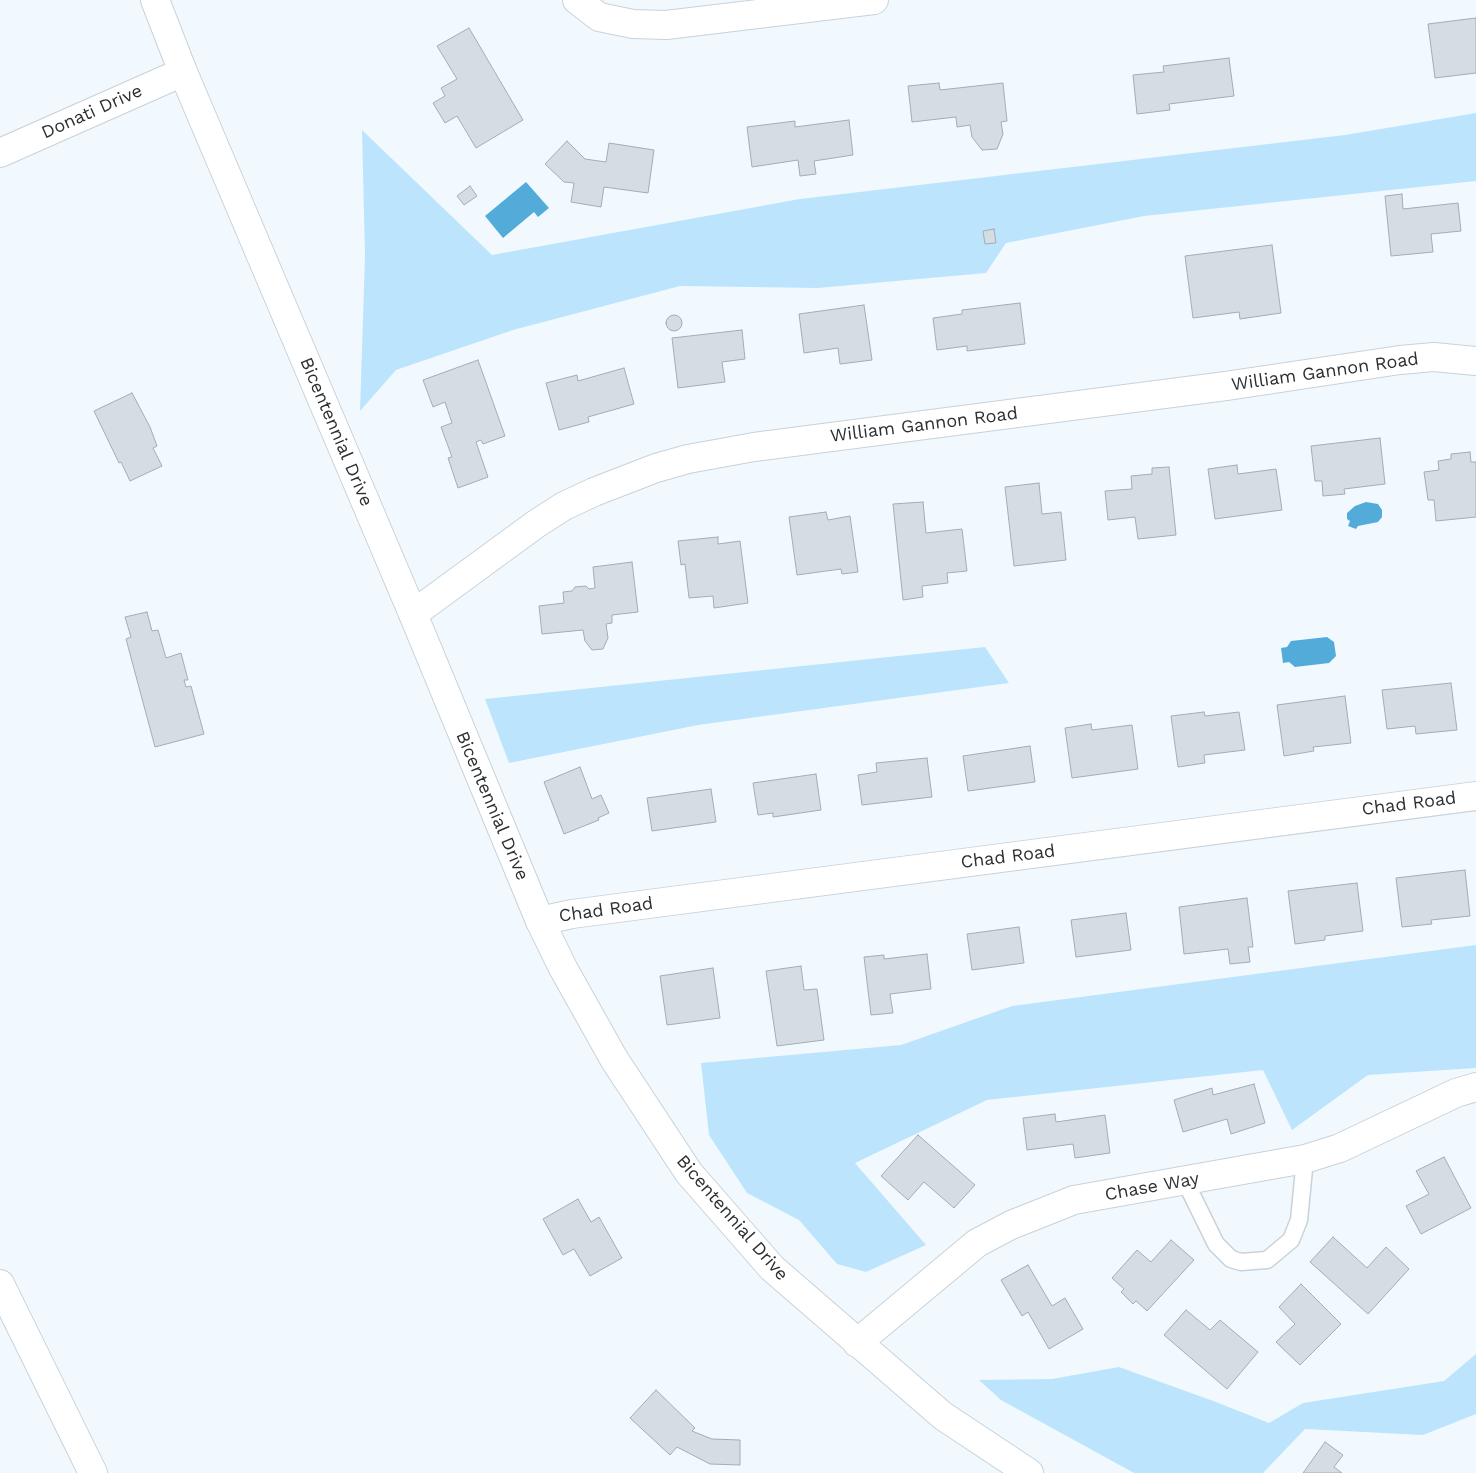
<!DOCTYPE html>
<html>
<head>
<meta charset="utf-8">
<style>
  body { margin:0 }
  canvas { display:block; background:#f1f9fe }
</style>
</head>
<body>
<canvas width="1476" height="1473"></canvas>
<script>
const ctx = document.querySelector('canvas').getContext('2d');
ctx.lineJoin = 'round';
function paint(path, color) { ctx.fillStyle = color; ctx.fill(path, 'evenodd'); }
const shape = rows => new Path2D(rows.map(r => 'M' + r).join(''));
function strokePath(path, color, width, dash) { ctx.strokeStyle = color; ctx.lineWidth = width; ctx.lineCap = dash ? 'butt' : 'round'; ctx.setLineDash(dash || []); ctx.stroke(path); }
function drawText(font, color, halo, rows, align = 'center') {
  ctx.font = font + ' "Work Sans",sans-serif'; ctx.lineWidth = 4.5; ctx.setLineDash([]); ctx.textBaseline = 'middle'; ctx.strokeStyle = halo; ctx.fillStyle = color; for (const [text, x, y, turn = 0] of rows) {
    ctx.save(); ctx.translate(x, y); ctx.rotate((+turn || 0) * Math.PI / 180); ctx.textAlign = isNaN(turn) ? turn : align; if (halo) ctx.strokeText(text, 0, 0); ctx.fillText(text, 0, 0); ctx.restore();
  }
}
paint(shape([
  [1476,113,1476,181,1144,216,1006,243,986,273,818,288,680,286,513,330,396,370,360,411,365,256,362,130,492,255,800,199,1345,135],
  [985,647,1009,683,698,725,509,763,485,699],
  [1476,945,1476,1068,1368,1075,1292,1130,1263,1070,987,1100,855,1163,926,1245,866,1272,837,1264,799,1220,747,1193,709,1135,701,1063,901,1045,1012,1006],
  [1476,1354,1476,1414,1423,1435,1305,1429,1263,1473,1134,1473,1001,1400,979,1380,1052,1379,1119,1367,1216,1402,1269,1423,1303,1403,1444,1381]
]), '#bce5fd');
paint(shape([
  [526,182,549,208,538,217,534,212,503,238,485,216],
  [1366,502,1378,504,1382,510,1382,517,1378,522,1358,526,1356,529,1348,526,1350,521,1347,519,1347,513,1355,506],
  [1327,637,1334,642,1336,656,1329,663,1295,667,1289,662,1283,663,1281,648,1287,647,1291,641]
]), '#53abda');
const building = shape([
  [1476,18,1476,73,1435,78,1428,24,1476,18],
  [469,28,523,120,476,148,457,116,445,123,433,103,445,96,441,88,457,79,437,46,469,28],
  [1229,58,1234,96,1169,104,1170,110,1137,114,1133,75,1164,72,1163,66,1229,58],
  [939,83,940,90,1003,83,1007,121,1001,122,1003,134,997,149,982,150,972,137,970,125,957,127,956,117,912,122,908,86,939,83],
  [849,120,853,155,814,161,816,174,800,176,798,160,752,167,747,127,795,121,795,127,849,120],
  [567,141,585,159,606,162,609,143,654,150,648,193,604,187,601,207,571,202,574,183,564,182,545,164,567,141],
  [470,186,477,196,464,205,457,196,470,186],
  [1402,194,1403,209,1458,203,1461,231,1431,234,1433,252,1391,256,1385,196,1402,194],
  [994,229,996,243,985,244,983,231,994,229],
  [1272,245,1281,313,1240,319,1239,312,1193,318,1185,256,1272,245],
  [1020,303,1025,344,967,351,967,346,937,350,933,318,962,314,962,310,1020,303],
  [864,305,872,360,840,364,838,348,804,353,799,314,864,305],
  '666 323a8 8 0 1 1 16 0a8 8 0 1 1-16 0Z',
  [742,330,745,359,722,362,725,382,678,388,672,338,742,330],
  [478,360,505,436,483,444,481,440,476,442,488,477,458,488,448,458,452,457,441,427,452,423,445,402,433,407,423,380,478,360],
  [624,368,634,404,588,417,589,422,559,430,546,383,577,375,578,381,624,368],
  [132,393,150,427,157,446,153,448,162,466,130,481,121,462,119,463,94,411,132,393],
  [1380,438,1385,484,1344,489,1345,494,1323,496,1322,481,1315,481,1311,446,1380,438],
  [1470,452,1471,462,1476,462,1476,517,1436,521,1434,500,1428,500,1424,472,1439,470,1438,461,1451,459,1451,454,1470,452],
  [1237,465,1238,474,1276,469,1282,510,1215,519,1208,469,1237,465],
  [1169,467,1176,535,1138,539,1135,517,1108,520,1105,491,1132,489,1131,476,1152,474,1152,468,1169,467],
  [1039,483,1042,514,1061,512,1066,560,1014,566,1005,487,1039,483],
  [923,502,926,533,962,529,967,571,947,573,948,583,922,586,923,597,903,600,893,504,923,502],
  [826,512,828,520,850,516,858,572,842,574,841,569,797,575,789,517,826,512],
  [718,537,718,544,740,541,748,603,714,608,713,596,689,598,685,564,681,565,678,541,718,537],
  [632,562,638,612,612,615,612,623,606,624,608,638,603,649,592,650,585,641,583,630,542,634,539,606,564,603,563,592,572,591,575,587,586,586,589,589,595,588,593,567,632,562],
  [147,612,152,631,158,630,166,658,181,653,188,680,184,680,186,687,191,686,204,734,155,747,126,639,131,637,125,617,147,612],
  [1451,683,1457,730,1416,734,1415,726,1387,729,1382,690,1451,683],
  [1345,696,1351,743,1313,747,1314,751,1284,756,1277,705,1345,696],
  [1204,712,1205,716,1239,712,1245,750,1204,755,1205,763,1178,767,1171,716,1204,712],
  [1091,724,1092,730,1132,725,1138,769,1072,778,1065,728,1091,724],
  [1030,746,1035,782,968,791,963,756,1030,746],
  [927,758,932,797,862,805,858,775,877,772,876,763,927,758],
  [580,767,592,799,601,795,609,813,598,818,599,820,564,834,544,782,580,767],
  [816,774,821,810,773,817,773,813,758,815,753,783,816,774],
  [711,789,716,822,652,831,647,798,711,789],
  [1465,870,1470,916,1431,920,1432,924,1402,927,1396,878,1465,870],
  [1357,883,1363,931,1325,936,1325,940,1295,944,1288,891,1357,883],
  [1247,898,1253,947,1248,947,1250,962,1230,964,1228,949,1184,954,1179,907,1247,898],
  [1126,913,1131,950,1076,957,1071,920,1126,913],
  [1019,927,1024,963,972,970,967,934,1019,927],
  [927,954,931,989,890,994,893,1013,871,1015,864,957,884,955,884,959,927,954],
  [801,966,804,990,817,989,824,1040,777,1046,766,971,801,966],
  [713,968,720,1018,667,1025,660,976,713,968],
  [1254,1084,1265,1123,1231,1134,1227,1119,1183,1132,1174,1100,1212,1088,1213,1095,1254,1084],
  [1055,1114,1056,1122,1105,1115,1110,1153,1075,1158,1073,1144,1027,1150,1023,1118,1055,1114],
  [918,1135,975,1185,954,1208,924,1182,908,1200,881,1176,918,1135],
  [1444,1157,1471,1208,1421,1234,1406,1206,1429,1194,1416,1171,1444,1157],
  [578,1199,591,1222,599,1217,622,1258,590,1276,574,1249,563,1255,543,1219,578,1199],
  [1333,1237,1367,1268,1386,1247,1409,1269,1368,1314,1310,1262,1333,1237],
  [1171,1240,1194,1260,1147,1311,1136,1301,1133,1304,1121,1292,1124,1289,1112,1278,1137,1250,1151,1262,1171,1240],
  [1028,1265,1052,1306,1065,1298,1083,1329,1049,1349,1028,1312,1022,1316,1001,1280,1028,1265],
  [1301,1284,1341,1324,1300,1365,1276,1342,1295,1324,1279,1307,1301,1284],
  [1186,1310,1210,1330,1220,1320,1258,1352,1227,1389,1164,1335,1186,1310],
  [656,1390,695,1428,692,1431,712,1439,740,1440,740,1465,710,1464,677,1447,670,1455,630,1418,656,1390],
  [1325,1442,1343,1455,1334,1467,1342,1473,1303,1473,1325,1442]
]);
paint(building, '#d3dde3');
strokePath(building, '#a3adb3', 1);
const lane = shape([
  [1185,1181,1216,1244,1231,1259,1241,1262,1267,1260,1291,1240,1299,1220,1305,1159]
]);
const street = shape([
  [577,0,599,17,633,24,666,25,874,0],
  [0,153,183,72],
  [413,614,536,524,564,506,594,492,656,468,688,459,754,447,1226,386,1400,360,1434,357,1476,361],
  [540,921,572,914,1476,796],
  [857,1343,977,1243,1011,1225,1074,1200,1305,1159,1340,1148,1456,1093,1476,1087]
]);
const secondary = shape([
  [155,0,183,72,413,614,540,921,563,968,614,1059,689,1173,772,1268,943,1416,1029,1473]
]);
const highway = shape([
  [0,1284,93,1473]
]);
strokePath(lane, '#c8d2d8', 19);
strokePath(street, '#c8d2d8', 30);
strokePath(secondary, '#c8d2d8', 30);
strokePath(highway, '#c8d2d8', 30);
strokePath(lane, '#fff', 16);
strokePath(street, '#fff', 28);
strokePath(secondary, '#fff', 28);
strokePath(highway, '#fff', 28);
drawText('18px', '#2b2f31', '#fff', [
  ["Donati Drive",92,112,-24],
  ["William Gannon Road",1325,372,-8],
  ["William Gannon Road",924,425,-7],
  ["Bicentennial Drive",336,432,67],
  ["Chad Road",1409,804,-7],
  ["Bicentennial Drive",492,806,67],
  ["Chad Road",1008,857,-7],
  ["Chad Road",606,910,-8],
  ["Chase Way",1152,1187,-10],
  ["Bicentennial Drive",732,1218,49]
]);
</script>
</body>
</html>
